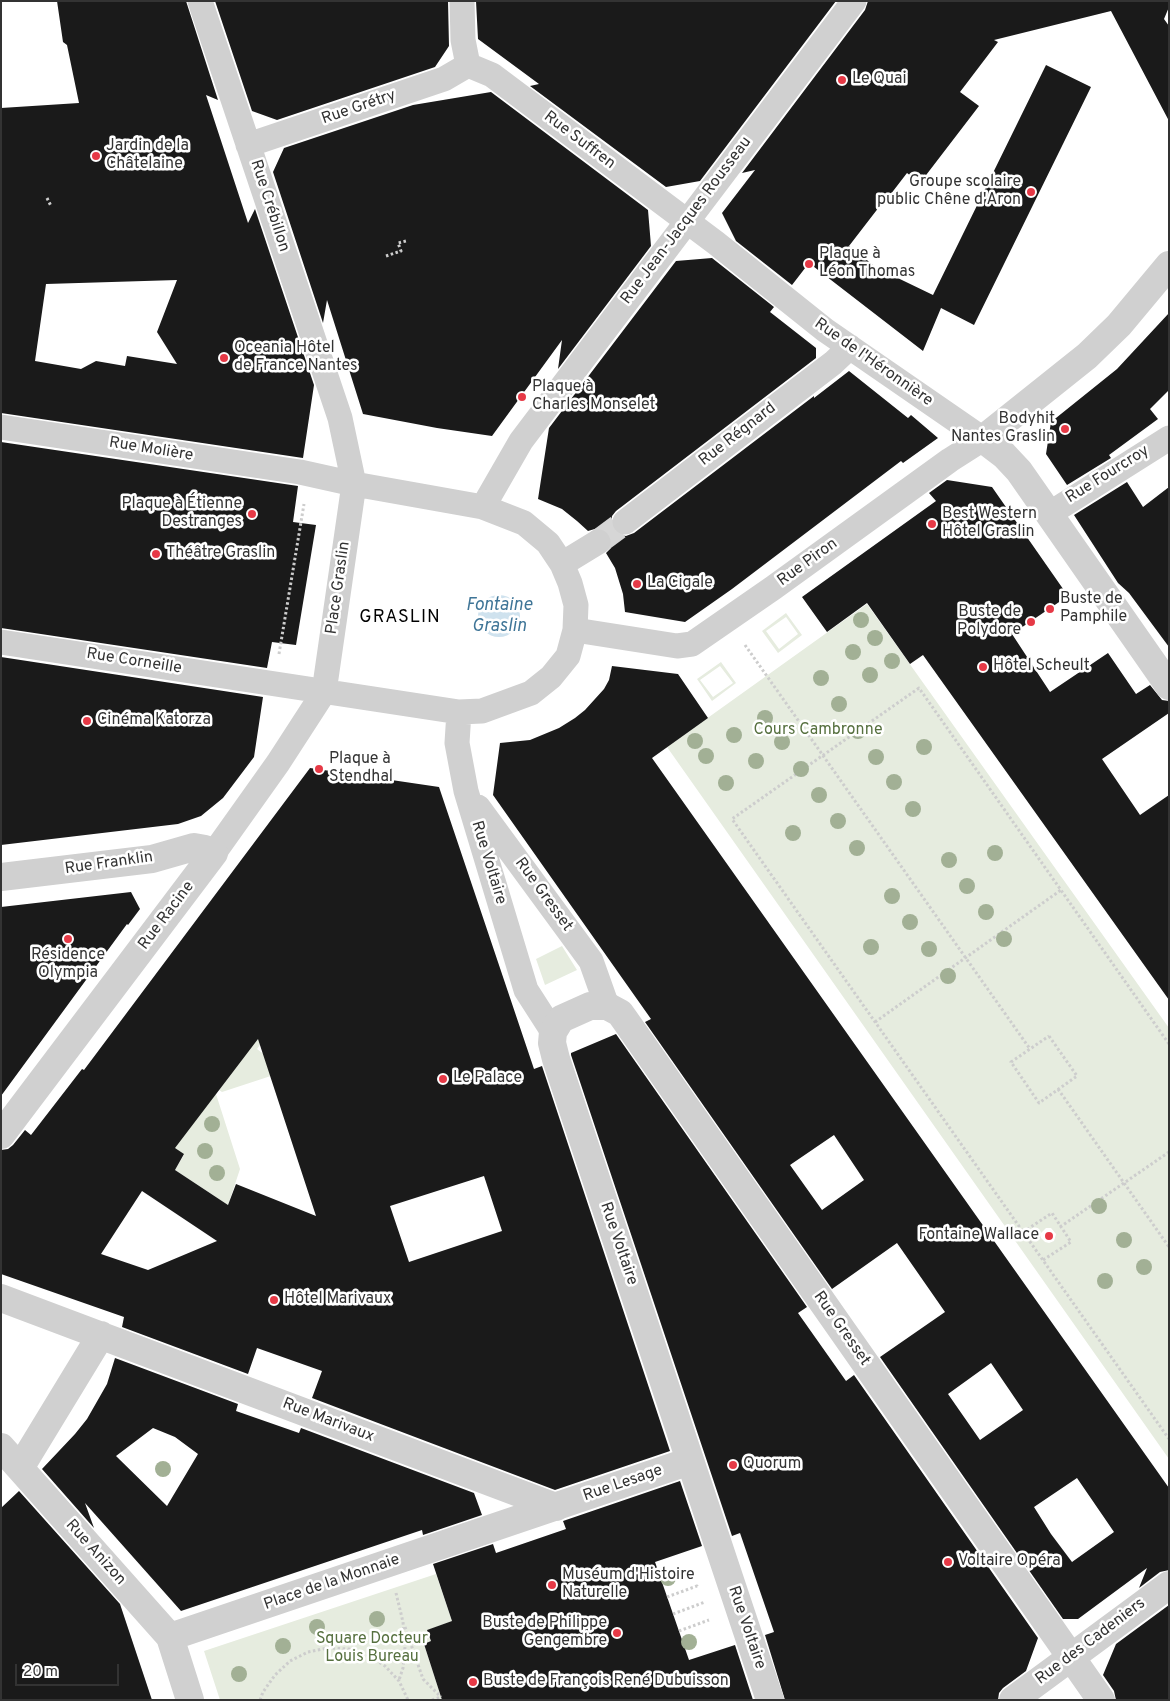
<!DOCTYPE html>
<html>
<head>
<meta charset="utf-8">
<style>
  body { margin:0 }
  #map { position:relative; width:1170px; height:1701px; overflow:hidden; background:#fff; font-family:Overpass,sans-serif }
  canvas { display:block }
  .frame { position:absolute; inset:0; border:2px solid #333; pointer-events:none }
  .scale { position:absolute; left:15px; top:1664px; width:104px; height:22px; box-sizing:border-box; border:2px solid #333; border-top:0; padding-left:6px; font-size:15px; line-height:18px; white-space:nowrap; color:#333; -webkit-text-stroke:4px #fff; paint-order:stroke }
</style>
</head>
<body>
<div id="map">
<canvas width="1170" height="1701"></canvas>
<div class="frame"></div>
<div class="scale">20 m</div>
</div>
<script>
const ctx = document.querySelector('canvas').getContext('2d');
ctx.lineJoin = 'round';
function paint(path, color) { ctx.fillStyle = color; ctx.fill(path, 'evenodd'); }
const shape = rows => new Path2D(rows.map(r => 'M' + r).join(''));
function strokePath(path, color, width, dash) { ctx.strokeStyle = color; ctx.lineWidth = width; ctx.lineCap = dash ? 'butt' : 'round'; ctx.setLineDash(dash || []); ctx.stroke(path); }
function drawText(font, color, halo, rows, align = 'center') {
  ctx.font = font + ' Overpass,sans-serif'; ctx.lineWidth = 5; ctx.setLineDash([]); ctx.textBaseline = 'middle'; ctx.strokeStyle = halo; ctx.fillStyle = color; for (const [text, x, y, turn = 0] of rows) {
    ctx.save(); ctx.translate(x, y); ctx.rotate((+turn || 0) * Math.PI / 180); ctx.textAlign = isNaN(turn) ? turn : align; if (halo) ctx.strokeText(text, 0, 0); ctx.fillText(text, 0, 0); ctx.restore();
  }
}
paint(shape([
  [867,604,1169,1028,1169,1459,667,747],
  [1046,1228,1051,1228,1056,1234,1054,1241,1049,1243,1045,1242,1041,1238,1041,1233],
  [786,613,802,635,778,653,762,631],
  [786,617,798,634,779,649,766,631],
  [721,662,736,683,712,701,697,679],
  [720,666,733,683,713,697,700,680],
  [562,946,577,970,545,985,536,959],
  [263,1024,271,1030,257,1049,286,1071,222,1092,219,1090],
  [216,1094,240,1169,228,1205,175,1170,184,1155,173,1147],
  [436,1574,452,1621,428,1630,431,1641,424,1644,442,1700,220,1700,204,1651]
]), '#e6ecdf');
paint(shape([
  '478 616a21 21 0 1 1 42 0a21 21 0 1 1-42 0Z'
]), '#cfe2ee');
paint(shape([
  [57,1,186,1,218,100,206,95,248,223,255,209,314,385,303,458,1,413,1,108,79,103,67,45,63,42],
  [177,280,157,332,177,364,127,356,125,366,96,361,81,369,35,361,46,284],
  [215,1,448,1,449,46,435,67,277,120,252,111],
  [476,1,836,1,700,181,666,187,530,86,539,84,478,39],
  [868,1,1169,1,1169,7,1164,19,1169,26,1169,121,1111,11,994,40,998,42,960,92,979,106,920,183,907,173,887,199,886,198,849,246,877,268,933,295,1046,65,1091,87,974,325,941,308,923,351,809,263,792,285,736,241,722,213,755,170,742,173,865,10],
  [491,92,648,210,651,246,558,369,562,340,492,436,437,428,363,414,327,300,323,323,273,172,284,148,413,105],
  [712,258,774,307,770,312,816,348,816,358,616,511,612,516,611,523,614,531,620,535,626,536,634,533,814,396,814,398,849,371,908,418,911,415,938,438,903,463,901,461,732,589,685,622,625,612,623,594,615,568,606,553,611,548,612,542,610,534,605,530,598,528,588,531,577,521,562,509,538,499,549,428,676,261],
  [1169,313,1169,390,1150,409,1158,419,1109,455,1111,458,1067,485,1046,454,1051,422,1117,369],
  [1,442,298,486,293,522,316,525,296,645,272,642,267,668,1,628],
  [947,480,992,487,1068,596,1012,634,1050,692,1108,653,1136,694,1150,685,1162,700,1169,701,1169,713,1102,759,1140,815,1169,795,1169,1000,923,655,910,664,867,603,827,632,802,597,936,501,929,493],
  [1127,482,1143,507,1169,487,1169,647,1129,593,1118,583,1074,515],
  [1,657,263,697,254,757,223,798,201,816,178,824,1,845],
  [612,666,678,674,708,718,652,758,1169,1488,1169,1570,1160,1572,1139,1588,1147,1568,1078,1619,1063,1619,880,1357,945,1312,897,1243,832,1289,645,1022,651,1019,493,795,500,743,530,740,559,728,575,718,585,710,604,689,609,680],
  [834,1135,864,1180,822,1210,790,1165],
  [991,1363,1023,1410,980,1440,948,1394],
  [1077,1478,1114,1532,1072,1562,1051,1534,1034,1507],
  [310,768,439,787,534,1069,542,1066,670,1451,555,1490,312,1398,322,1371,257,1348,248,1374,122,1327,124,1317,1,1274,1,1150,8,1149,13,1145,25,1130,31,1135,82,1069,84,1070],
  [258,1039,316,1216,236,1184,228,1205,175,1170,184,1154,175,1148],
  [484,1176,502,1231,409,1262,390,1206],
  [142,1191,217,1241,148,1270,101,1254],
  [131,892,140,909,128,925,127,924,1,1096,1,907],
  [616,1034,807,1307,798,1313,846,1381,854,1375,1038,1638,1026,1671,1003,1688,999,1693,998,1700,785,1700,765,1635,774,1632,740,1533,732,1536,571,1055,571,1053],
  [115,1358,238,1404,236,1411,299,1433,301,1428,474,1493,482,1515,423,1535,422,1530,181,1611,85,1503,94,1528,42,1469,75,1434,87,1419,107,1384],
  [153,1428,175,1437,198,1454,167,1506,116,1456],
  [680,1481,702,1546,655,1562,689,1660,735,1645,753,1700,442,1700,424,1644,431,1641,427,1630,452,1621,433,1564,493,1544,496,1553,566,1529,563,1521],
  [19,1491,120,1604,152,1700,1,1700,1,1508],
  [1169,1605,1169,1700,1116,1700,1114,1691,1103,1675,1116,1644]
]), '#1a1a1a');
strokePath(shape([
  [598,542,625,522]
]), '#d6d6d6', 25, [25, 12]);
strokePath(shape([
  [47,198,51,206],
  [386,256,401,251,398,243,406,241],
  [745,645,1030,1049],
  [279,654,304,504],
  [875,1022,1061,890],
  [1049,1036,1077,1076,1039,1103,1011,1062,1049,1036],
  [1169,1044,919,688,732,819,1169,1439],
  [1058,1089,1169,1247],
  [1060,1227,1169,1152],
  [1023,1232,1052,1213,1071,1242,1043,1260],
  [396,1593,403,1622,405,1647,403,1668,399,1680],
  [667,1597,697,1586,698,1588],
  [673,1614,705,1602],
  [405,1627,423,1679,441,1697],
  [679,1631,709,1620],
  [260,1700,263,1692,275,1675,290,1661,308,1652,328,1648,349,1649,368,1655,385,1666,399,1681,408,1700],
  [432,1700,441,1697]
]), '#cdcdcd', 3, [2.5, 2.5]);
strokePath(shape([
  [200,1,340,418,354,484,483,507],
  [462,1,463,40,468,65],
  [468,65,492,75,716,243,825,330,983,439,950,460,773,588,692,644,677,646,575,630],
  [248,145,444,79,468,65],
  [1,427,300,472,354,484,324,692,278,763,214,853],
  [1049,514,1169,438],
  [625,522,833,363,850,347],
  [562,564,598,542],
  [1,642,459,712,482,711,531,693,551,677,568,656,575,630,576,605,570,583,562,564,548,543,524,523,483,507,521,441,854,1],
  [459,712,457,743,466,791,526,990,553,1032],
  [478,807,591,961,607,1006]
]), '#d0d0d0', 25);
strokePath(shape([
  [983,439,1004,455,1019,471,1169,686],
  [1,877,152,859,194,847,205,849,214,853,1,1135],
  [1,1298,556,1507],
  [1,1447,170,1637,190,1700],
  [20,1468,101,1335],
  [170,1637,690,1461],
  [770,1700,556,1059,552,1043,553,1032,561,1019,590,1006,607,1006,620,1013,625,1020,1101,1700],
  [1013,1700,1169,1585]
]), '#d0d0d0', 28);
strokePath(shape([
  [983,439,1087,356,1119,325,1169,265]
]), '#d0d0d0', 28);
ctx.fillStyle = '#a2b095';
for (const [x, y] of [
  [861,620],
  [875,638],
  [853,652],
  [892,661],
  [870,675],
  [821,678],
  [839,704],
  [765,718],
  [858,731],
  [734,735],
  [695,741],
  [782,742],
  [924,747],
  [706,756],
  [876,757],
  [756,761],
  [801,769],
  [894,782],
  [726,783],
  [819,795],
  [913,809],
  [838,821],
  [793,833],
  [857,848],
  [995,853],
  [949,860],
  [967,886],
  [892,896],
  [986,912],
  [910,922],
  [1004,939],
  [871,947],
  [929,949],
  [948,976],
  [212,1124],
  [205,1151],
  [217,1173],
  [1099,1206],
  [1124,1240],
  [1144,1267],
  [1105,1281],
  [163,1469],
  [668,1578],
  [377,1619],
  [317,1627],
  [689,1642],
  [283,1646],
  [239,1674]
]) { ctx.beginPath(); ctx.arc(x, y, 8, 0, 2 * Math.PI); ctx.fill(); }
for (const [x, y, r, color] of [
  [842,80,5,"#e63946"],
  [96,156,5,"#e63946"],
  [1031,192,5,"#e63946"],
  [809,264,5,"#e63946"],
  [224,358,5,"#e63946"],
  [522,397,5,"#e63946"],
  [1065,429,5,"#e63946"],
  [252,514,5,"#e63946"],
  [932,524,5,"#e63946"],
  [156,554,5,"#e63946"],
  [637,584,5,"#e63946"],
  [1050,609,5,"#e63946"],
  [1031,622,5,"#e63946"],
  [983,667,5,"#e63946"],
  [87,721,5,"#e63946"],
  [319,769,5,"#e63946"],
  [68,939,5,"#e63946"],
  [443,1079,5,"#e63946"],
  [1049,1236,5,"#e63946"],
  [274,1300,5,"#e63946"],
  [733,1465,5,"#e63946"],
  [948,1562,5,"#e63946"],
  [552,1585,5,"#e63946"],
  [617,1633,5,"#e63946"],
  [473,1682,5,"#e63946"]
]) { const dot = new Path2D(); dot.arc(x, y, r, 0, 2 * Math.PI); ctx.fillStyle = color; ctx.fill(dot); strokePath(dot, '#fff', 2); }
drawText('16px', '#333', '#fff', [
  ["Le Quai",852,80],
  ["Jardin de la",106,147],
  ["Châtelaine",106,165],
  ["Groupe scolaire",1021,183,"right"],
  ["public Chêne d'Aron",1021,201,"right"],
  ["Plaque à",819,255],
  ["Léon Thomas",819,273],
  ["Oceania Hôtel",234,349],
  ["de France Nantes",234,367],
  ["Plaque à",532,388],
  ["Charles Monselet",532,406],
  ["Bodyhit",1055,420,"right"],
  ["Nantes Graslin",1055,438,"right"],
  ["Plaque à Étienne",242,505,"right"],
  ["Destranges",242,523,"right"],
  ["Best Western",942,515],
  ["Hôtel Graslin",942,533],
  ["Théâtre Graslin",166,554],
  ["La Cigale",647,584],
  ["Buste de",1060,600],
  ["Pamphile",1060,618],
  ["Buste de",1021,613,"right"],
  ["Polydore",1021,631,"right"],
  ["Hôtel Scheult",993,667],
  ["Cinéma Katorza",97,721],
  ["Plaque à",329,760],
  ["Stendhal",329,778],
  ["Résidence",68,956,"center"],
  ["Olympia",68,974,"center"],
  ["Le Palace",453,1079],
  ["Fontaine Wallace",1039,1236,"right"],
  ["Hôtel Marivaux",284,1300],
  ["Quorum",743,1465],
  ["Voltaire Opéra",958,1562],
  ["Muséum d'Histoire",562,1576],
  ["Naturelle",562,1594],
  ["Buste de Philippe",607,1624,"right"],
  ["Gengembre",607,1642,"right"],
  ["Buste de François René Dubuisson",483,1682]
], 'left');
drawText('16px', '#333', '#fff', [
  ["Rue Grétry",359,108,-19],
  ["Rue Suffren",579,141,37],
  ["Rue Crébillon",269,206,72],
  ["Rue Jean-Jacques Rousseau",687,221,-53],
  ["Rue de l'Héronnière",873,363,35],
  ["Rue Régnard",738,435,-38],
  ["Rue Molière",151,450,9],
  ["Rue Fourcroy",1108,475,-32],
  ["Rue Piron",808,563,-36],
  ["Place Graslin",339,588,-82],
  ["Rue Corneille",134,662,9],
  ["Rue Voltaire",488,863,73],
  ["Rue Franklin",109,864,-8],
  ["Rue Gresset",543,895,54],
  ["Rue Racine",167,916,-53],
  ["Rue Voltaire",618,1244,71],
  ["Rue Gresset",841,1329,55],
  ["Rue Marivaux",328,1421,21],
  ["Rue Lesage",623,1484,-19],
  ["Rue Anizon",95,1553,48],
  ["Place de la Monnaie",332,1583,-19],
  ["Rue Voltaire",746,1628,71],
  ["Rue des Cadeniers",1091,1642,-37]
]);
drawText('16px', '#56703f', '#fff', [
  ["Cours Cambronne",818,731],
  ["Square Docteur",372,1640],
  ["Louis Bureau",372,1658]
]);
drawText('italic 18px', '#3f7597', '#fff', [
  ["Fontaine",499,606],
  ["Graslin",499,627]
]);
ctx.letterSpacing = '1px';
drawText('18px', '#000', '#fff', [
  ["GRASLIN",400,618]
]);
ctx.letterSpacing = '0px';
</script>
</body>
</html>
